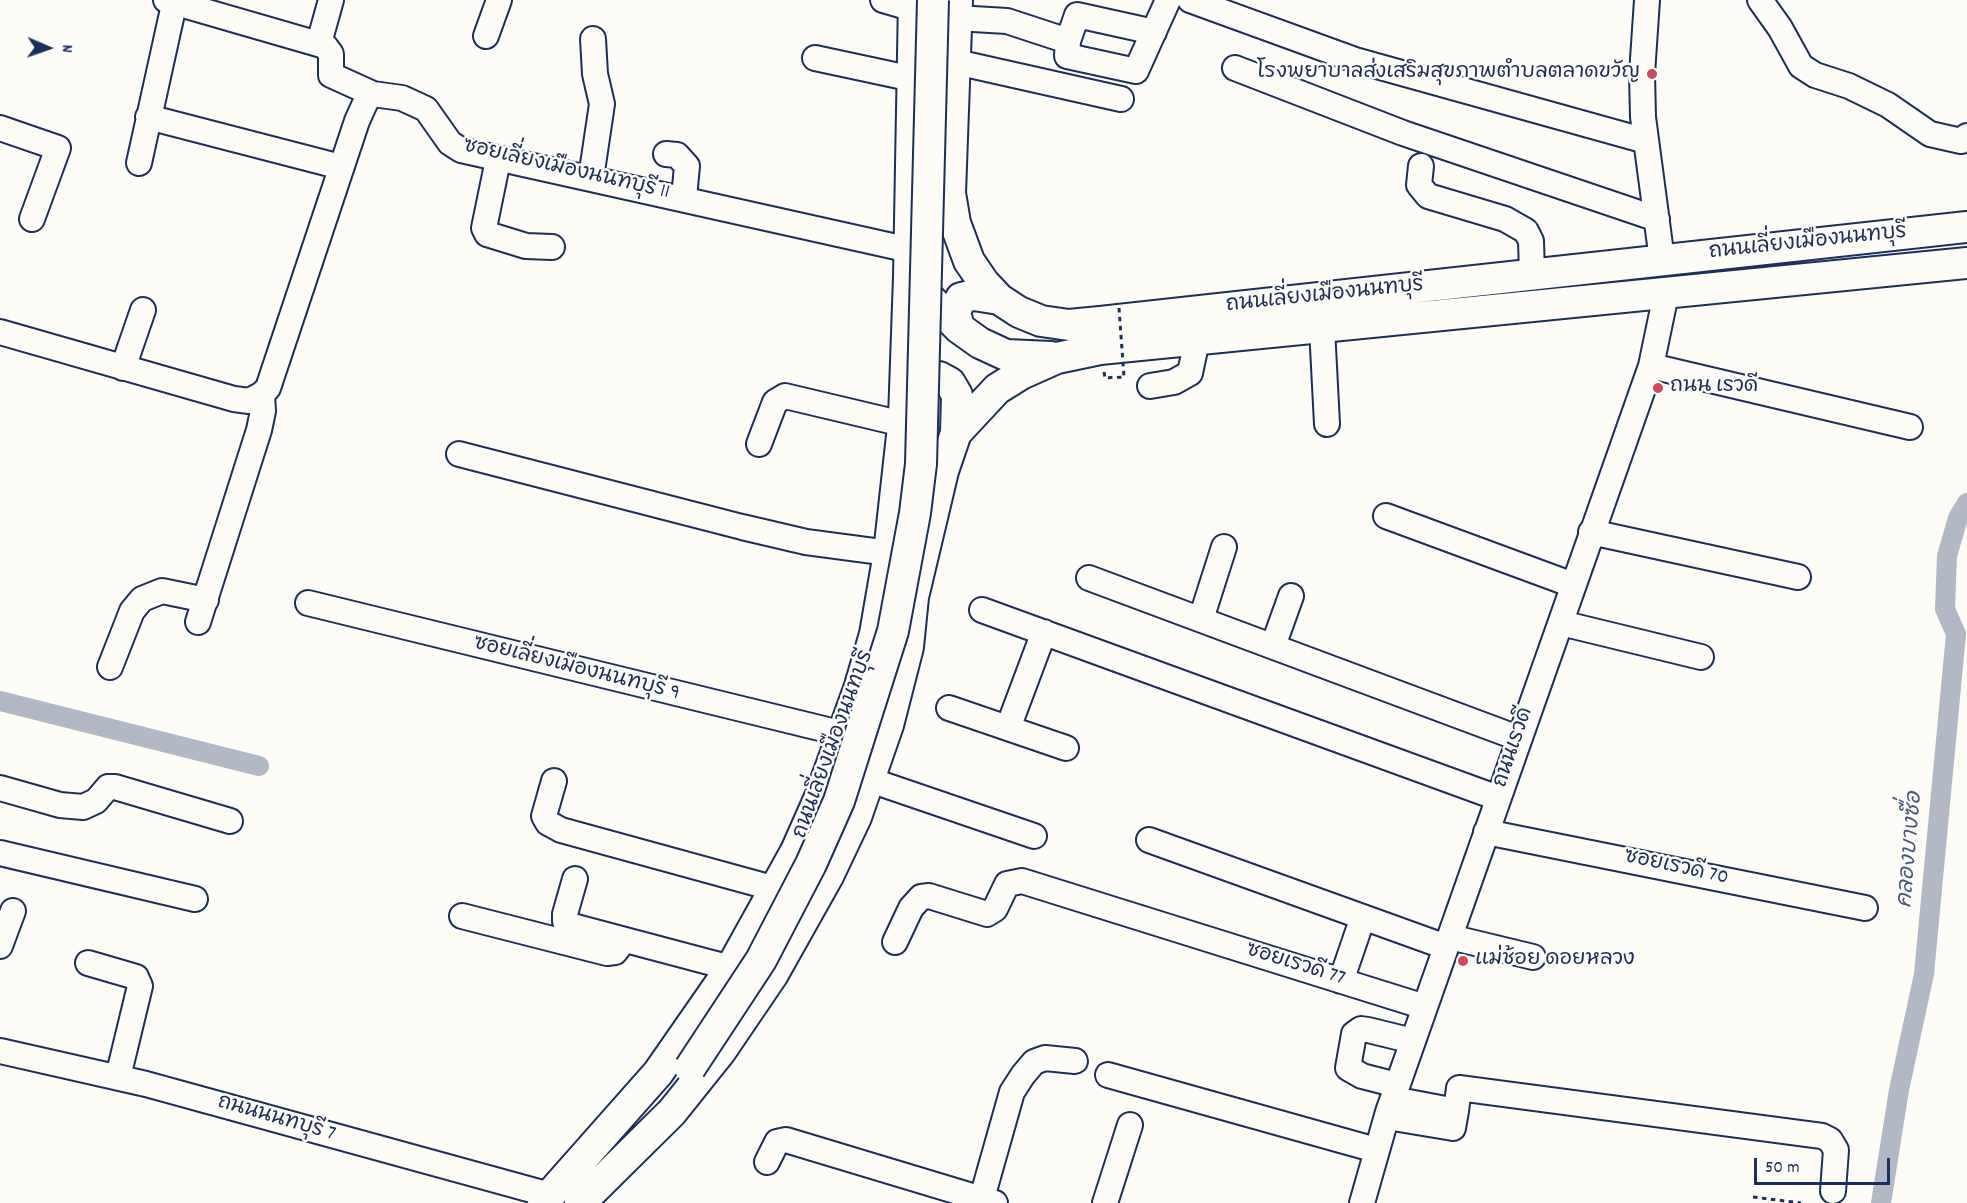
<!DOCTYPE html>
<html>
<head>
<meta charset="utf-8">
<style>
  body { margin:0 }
  #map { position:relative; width:1967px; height:1203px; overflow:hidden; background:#fdfcf7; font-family:Dekko,sans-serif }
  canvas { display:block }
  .north { position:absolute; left:18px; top:18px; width:60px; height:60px; -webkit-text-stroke:4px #fdfcf7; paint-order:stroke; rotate:92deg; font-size:16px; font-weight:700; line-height:24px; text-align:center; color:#1b2f5e }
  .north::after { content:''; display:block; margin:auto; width:21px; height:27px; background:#1b2f5e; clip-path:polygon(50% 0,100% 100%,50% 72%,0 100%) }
  .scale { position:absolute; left:1754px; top:1158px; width:136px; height:27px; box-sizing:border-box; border:3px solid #1b2f5e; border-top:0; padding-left:8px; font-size:18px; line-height:21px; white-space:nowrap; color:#1b2f5e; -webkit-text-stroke:4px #fdfcf7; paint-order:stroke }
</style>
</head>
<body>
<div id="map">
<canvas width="1967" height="1203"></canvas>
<div class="north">N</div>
<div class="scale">50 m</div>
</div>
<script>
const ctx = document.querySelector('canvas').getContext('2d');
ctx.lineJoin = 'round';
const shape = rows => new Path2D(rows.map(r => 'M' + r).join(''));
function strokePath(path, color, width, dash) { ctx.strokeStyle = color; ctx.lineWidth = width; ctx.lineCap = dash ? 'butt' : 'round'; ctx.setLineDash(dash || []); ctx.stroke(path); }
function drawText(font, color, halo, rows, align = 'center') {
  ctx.font = font + ' Dekko,"Playpen Sans Thai",sans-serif'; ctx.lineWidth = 5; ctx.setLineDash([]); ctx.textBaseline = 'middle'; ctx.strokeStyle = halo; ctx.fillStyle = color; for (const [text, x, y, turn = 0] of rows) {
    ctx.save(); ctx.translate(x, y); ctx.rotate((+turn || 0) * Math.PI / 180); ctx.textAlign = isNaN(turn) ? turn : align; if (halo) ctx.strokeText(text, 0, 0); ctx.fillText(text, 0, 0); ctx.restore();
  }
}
strokePath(shape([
  [0,701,259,766],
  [1881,1203,1899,1090,1924,974,1956,634,1945,609,1947,556,1958,518,1967,503]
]), '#b3b8c5', 20);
const minor = shape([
  [166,0,325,46,331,54,331,75,373,94,402,98,426,109,450,143,461,150,910,250],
  [883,0,914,9],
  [1190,0,1355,60,1646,141],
  [1647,0,1642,74,1643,117,1662,260],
  [1760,0,1780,28,1801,66,1815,75,1849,86,1888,105,1930,134,1961,141,1967,136],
  [956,18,1007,21,1068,41,1077,15,1154,32],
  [486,36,499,0],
  [1068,41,1067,56,1136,71,1168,0],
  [319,43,331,0],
  [815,58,913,79],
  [956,62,1121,99],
  [1235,68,1403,133,1657,219],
  [148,117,341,167],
  [0,128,58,148,32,219],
  [666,154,677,155,687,166,684,198],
  [498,160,484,228,487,234,526,246,552,247],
  [139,163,175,0],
  [1421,166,1419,185,1428,196,1505,219,1526,231,1531,241,1532,274],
  [591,178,602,104,595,74,593,39],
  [1322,328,1327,424],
  [0,332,234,399,249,401,262,394],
  [1651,366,1910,427],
  [123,368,143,310],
  [1150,386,1174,382,1190,373,1197,340],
  [759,444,775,402,785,396,903,424],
  [459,454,742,527,806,542,889,553],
  [1386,516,1573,585],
  [1591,532,1798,577],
  [1089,578,1518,738],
  [308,603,844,734],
  [982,610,1498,798],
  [1201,619,1224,547],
  [198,622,259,430,263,411,262,394,268,388,357,121,366,101,373,94],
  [1561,623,1701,657],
  [1273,646,1291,596],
  [110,667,132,611,142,599,162,591,206,600],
  [949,708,1066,748],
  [1008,728,1044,632],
  [870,780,1034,836],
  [554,781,544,816,548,823,561,830,776,889],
  [0,788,60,805,83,807,96,801,108,787,115,787,230,821],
  [1486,832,1865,908],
  [1149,840,1446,947],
  [0,853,195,899],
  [575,879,565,914,565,921,569,925,731,968],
  [462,916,607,953,615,952,624,940],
  [1450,937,1533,957],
  [895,942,911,908,921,897,929,896,987,914,995,909,1007,884,1022,881,1425,1007],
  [0,946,13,911],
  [88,963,136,977,140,986,118,1077],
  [1341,981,1363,917],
  [0,1051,146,1084,550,1195],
  [1108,1075,1376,1150],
  [1397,1085,1362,1076,1348,1068,1354,1034,1361,1029,1368,1030,1413,1041],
  [1393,1099,1456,1111,1459,1088,1822,1136,1830,1140,1836,1150,1833,1191],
  [1387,1117,1453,1128,1456,1111],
  [767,1162,777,1142,786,1140,995,1203],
  [982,1198,1012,1092,1023,1075,1034,1062,1045,1058,1075,1061],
  [1105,1203,1130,1125],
  [1362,1203,1388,1112,1651,366,1666,294]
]);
const major = shape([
  [957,0,950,193,955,223,969,261,984,283,999,299,1019,312,1041,321,1069,325,1100,322,1967,227],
  [913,282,959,328,980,343,1006,355,1051,357],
  [959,328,955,312,961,298,974,295,999,299],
  [912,404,927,381,939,377,950,383,957,395,956,433],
  [543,1203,658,1073,731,968,796,851,820,797,860,686,875,634,889,553,904,418,909,277,914,0],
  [580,1203,672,1112,720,1052,773,974,828,876,856,817,888,725,908,647,913,597,943,471,956,433,997,389,1021,374,1057,358,1100,349,1967,263]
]);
strokePath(minor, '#1b2f5e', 28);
strokePath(major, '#1b2f5e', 34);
strokePath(shape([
  [1104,372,1105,378,1124,377],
  [1753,1197,1801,1203]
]), '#1b2f5e', 3, [4.5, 4.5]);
strokePath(minor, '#fdfcf7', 24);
strokePath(major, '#fdfcf7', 30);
const majorBridge = shape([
  [690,1068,761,960,811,864,839,801,893,631,915,513,921,464,933,0]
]);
strokePath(majorBridge, '#1b2f5e', 34, []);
strokePath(shape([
  [1119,308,1124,377]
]), '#1b2f5e', 3, [4.5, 4.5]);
strokePath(majorBridge, '#fdfcf7', 30);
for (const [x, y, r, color] of [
  [1652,74,6,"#d1495b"],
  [1658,388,6,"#d1495b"],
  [1463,961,6,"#d1495b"]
]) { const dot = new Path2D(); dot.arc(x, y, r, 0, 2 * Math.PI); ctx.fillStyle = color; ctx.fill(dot); strokePath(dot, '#fdfcf7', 2); }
drawText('21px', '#1b2f5e', '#fdfcf7', [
  ["โรงพยาบาลส่งเสริมสุขภาพตำบลตลาดขวัญ",1640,74,"right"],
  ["ถนน เรวดี",1670,388],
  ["แม่ช้อย ดอยหลวง",1475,961]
], 'left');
drawText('21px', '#1b2f5e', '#fdfcf7', [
  ["ซอยเลี่ยงเมืองนนทบุรี 11",566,171,13],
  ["ถนนเลี่ยงเมืองนนทบุรี",1808,244,-6],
  ["ถนนเลี่ยงเมืองนนทบุรี",1325,297,-6],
  ["ซอยเลี่ยงเมืองนนทบุรี 9",576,670,14],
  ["ถนนเลี่ยงเมืองนนทบุรี",835,745,-70],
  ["ถนนเรวดี",1515,748,-71],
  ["ซอยเรวดี 70",1676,869,12],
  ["ซอยเรวดี 77",1295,966,17],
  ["ถนนนนทบุรี 7",276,1120,16]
]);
drawText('italic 22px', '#49587d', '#fdfcf7', [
  ["คลองบางซื่อ",1912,850,-85]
]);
</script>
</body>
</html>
